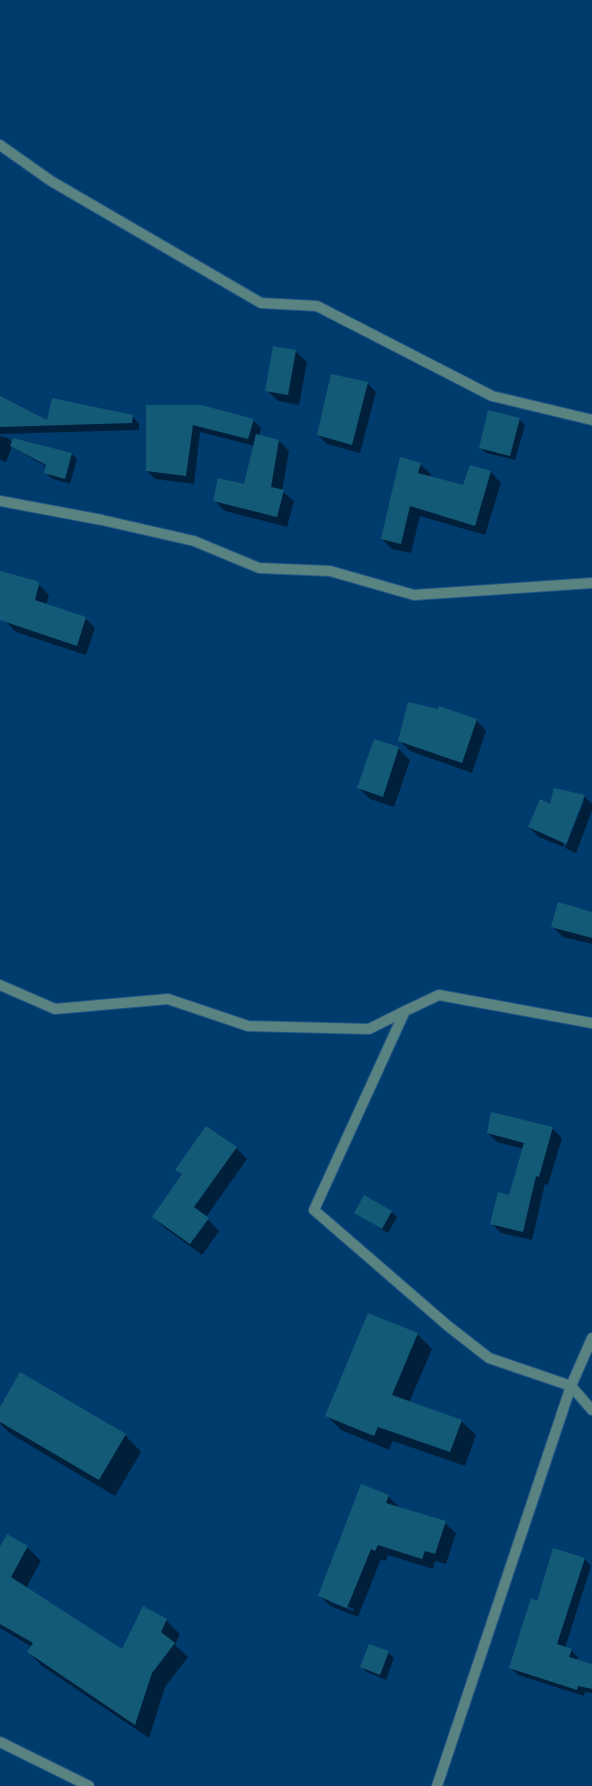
<!DOCTYPE html>
<html>
<head>
<meta charset="utf-8">
<style>
  body { margin:0 }
  canvas { display:block; background:#003b6e }
</style>
</head>
<body>
<canvas width="592" height="1786"></canvas>
<script>
const ctx = document.querySelector('canvas').getContext('2d');
ctx.lineJoin = 'round';
function paint(path, color) { ctx.fillStyle = color; ctx.fill(path, 'evenodd'); }
const shape = rows => new Path2D(rows.map(r => 'M' + r).join(''));
function strokePath(path, color, width, dash) { ctx.strokeStyle = color; ctx.lineWidth = width; ctx.lineCap = dash ? 'butt' : 'round'; ctx.setLineDash(dash || []); ctx.stroke(path); }
paint(shape([
  [295,351,307,362,299,405,278,401,267,390],
  [368,384,376,392,360,453,327,444,318,435],
  [0,397,48,422,132,416,139,424,139,430,0,434],
  [147,406,253,420,261,428,259,436,279,441,289,451,282,491,294,501,287,527,225,511,214,500,245,486,255,446,200,432,194,484,155,479,147,471],
  [519,419,525,425,515,460,486,453,480,447],
  [0,436,8,438,12,442,72,454,77,459,70,484,51,478,45,472,47,467,12,447,6,462,0,460],
  [420,464,431,474,430,477,464,486,470,466,491,472,501,483,485,535,420,516,411,553,392,549,382,539],
  [0,573,36,582,49,595,46,605,85,618,95,628,86,655,16,632,6,622,0,607],
  [476,720,486,731,472,773,410,751,400,741],
  [398,748,410,760,394,807,370,799,359,788],
  [584,796,592,804,592,811,576,853,565,848,584,801,581,801,563,847,539,837,529,827,551,805],
  [592,913,592,944,563,937,553,927],
  [492,1114,553,1129,562,1138,548,1185,545,1184,532,1240,501,1233,492,1224,510,1196,524,1149,497,1142,488,1133],
  [236,1148,247,1159,206,1217,219,1231,202,1255,165,1228,153,1217,183,1176,177,1170],
  [391,1212,397,1217,388,1233,355,1213],
  [417,1334,432,1349,409,1403,461,1421,476,1435,465,1466,393,1441,389,1450,341,1430,327,1416],
  [0,1409,125,1435,141,1452,115,1496,11,1434,0,1424],
  [388,1496,399,1507,445,1523,456,1533,446,1564,435,1561,433,1569,388,1555,386,1561,381,1559,358,1617,330,1606,320,1596],
  [330,1600,354,1609,353,1611,330,1602],
  [27,1547,41,1561,26,1588,122,1651,166,1620,180,1634,175,1645,188,1657,165,1687,149,1738,42,1666,28,1652,32,1647,0,1628,0,1549],
  [585,1559,591,1566,565,1648,571,1650,578,1657,576,1661,592,1666,592,1693,585,1692,584,1696,518,1675,511,1668,538,1602],
  [388,1652,394,1658,386,1680,367,1672,361,1666]
]), '#0007');
paint(shape([
  [273,346,296,350,288,395,265,391],
  [331,374,368,382,352,445,317,435],
  [0,396,47,420,52,398,133,415,132,423,0,427],
  [146,405,201,405,254,419,248,439,193,425,186,476,146,471],
  [488,410,520,418,510,456,479,448],
  [256,434,279,440,271,487,284,490,277,517,213,501,218,478,244,484],
  [13,438,72,453,65,479,44,473,46,465,10,446],
  [400,457,421,463,418,473,463,485,470,465,491,471,475,526,410,506,401,544,381,539],
  [0,571,37,581,39,584,35,600,86,617,77,646,0,620],
  [408,702,438,709,439,706,477,719,462,763,398,741],
  [374,739,399,747,383,797,357,788],
  [554,788,585,795,566,844,528,827,540,799,550,804],
  [558,902,592,912,592,938,551,927],
  [491,1112,553,1127,539,1177,536,1176,523,1232,490,1224,498,1192,509,1195,524,1143,487,1133],
  [206,1126,237,1147,194,1207,209,1218,190,1244,152,1217,182,1174,175,1170],
  [364,1195,392,1211,382,1229,354,1213],
  [368,1313,418,1333,392,1395,462,1420,450,1452,378,1427,374,1436,325,1416],
  [20,1372,126,1434,99,1480,0,1422,0,1407],
  [361,1484,389,1495,386,1503,446,1521,435,1554,425,1551,422,1559,378,1545,375,1551,371,1549,347,1608,318,1596],
  [7,1534,28,1546,11,1577,122,1649,143,1606,167,1619,161,1632,175,1643,152,1673,135,1725,27,1652,33,1643,0,1624,0,1547],
  [553,1548,585,1558,557,1644,572,1649,569,1657,592,1664,592,1689,578,1686,577,1690,509,1668,531,1598,537,1601],
  [369,1644,389,1651,380,1675,360,1667]
]), '#135a77');
const street = shape([
  [0,145,51,181,261,303,317,306,492,396,592,420],
  [0,501,102,520,194,541,259,568,330,571,414,595,592,583],
  [0,985,55,1009,168,999,248,1026,369,1029,405,1011,314,1210,448,1326,489,1358,571,1386,592,1410],
  [405,1011,439,995,592,1023],
  [0,1742,89,1786],
  [437,1786,571,1386,592,1338]
]);
strokePath(street, '#235785', 12);
strokePath(street, '#598381', 10);
</script>
</body>
</html>
